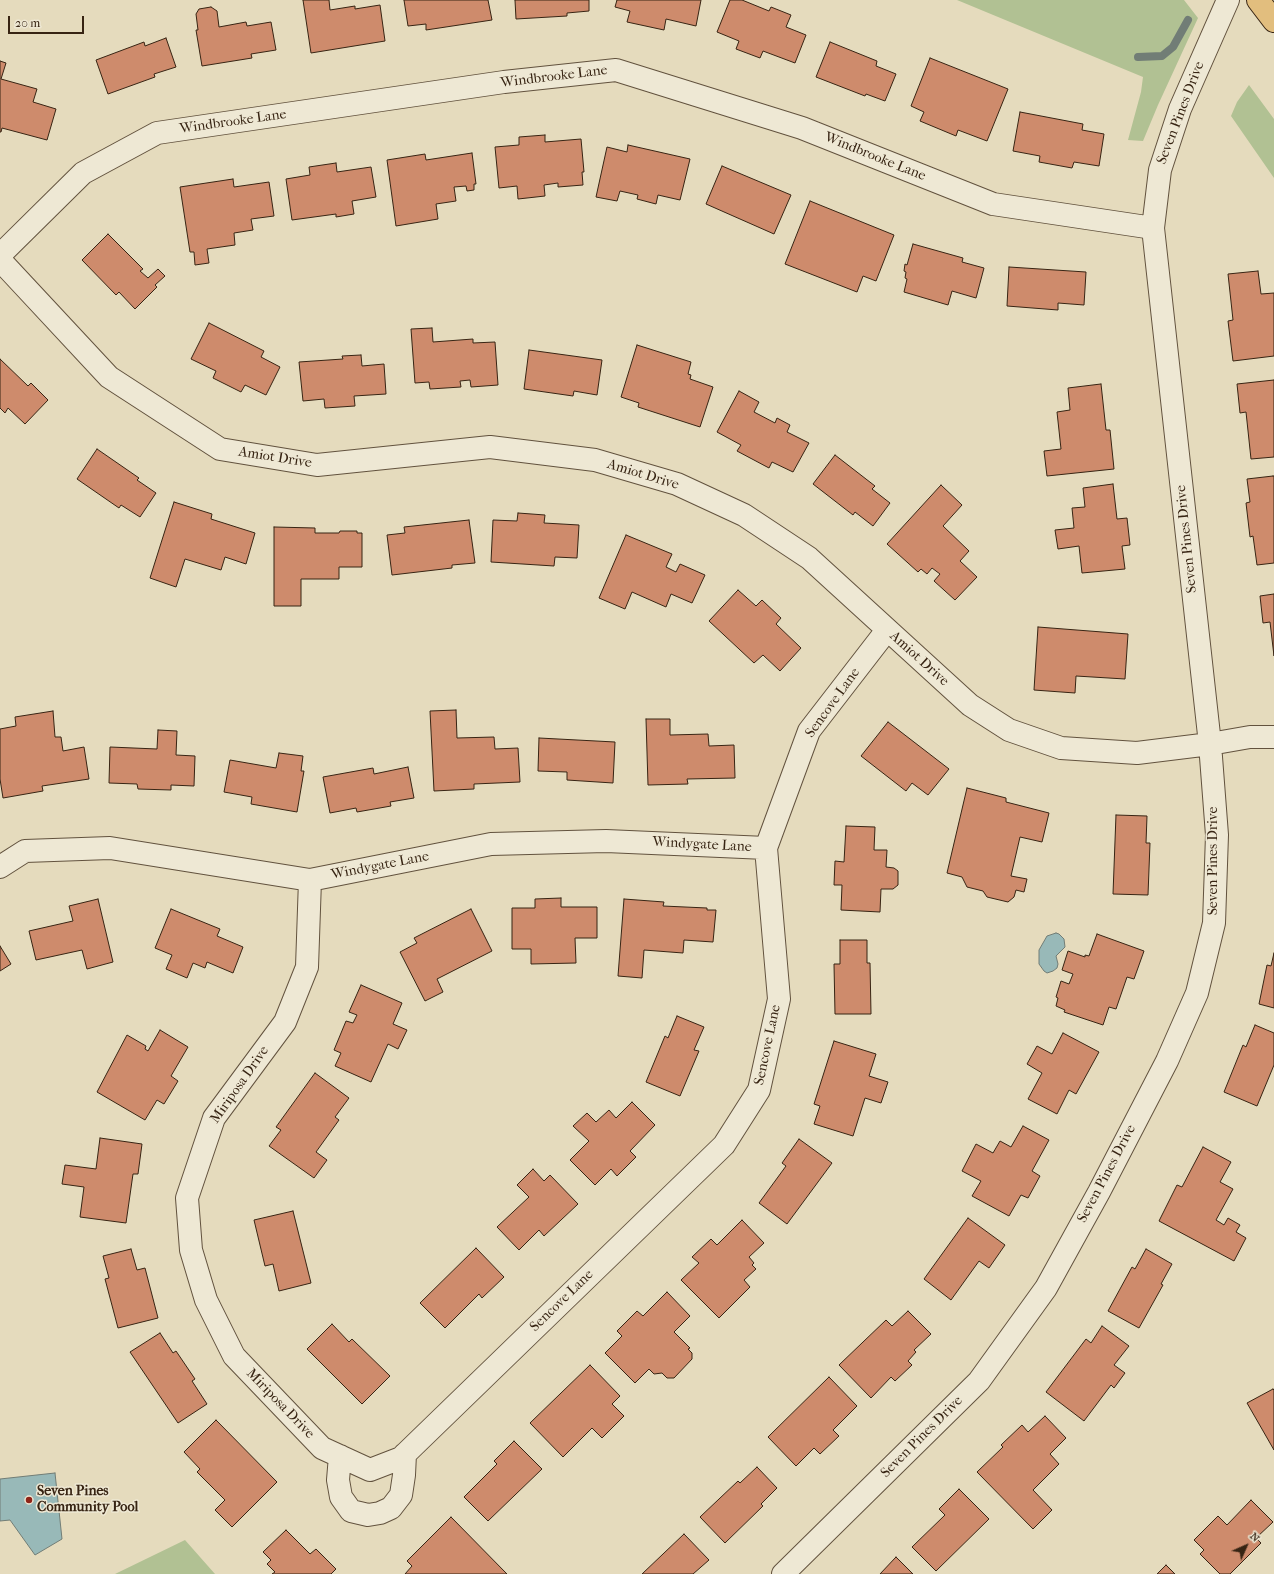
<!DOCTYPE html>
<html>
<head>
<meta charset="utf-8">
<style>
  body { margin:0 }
  #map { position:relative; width:1274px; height:1574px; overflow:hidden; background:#e5dbbd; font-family:"IM FELL French Canon",serif }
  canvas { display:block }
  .north { position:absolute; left:1226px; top:1526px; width:40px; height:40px; -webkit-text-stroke:3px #eee8d4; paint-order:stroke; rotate:45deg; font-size:11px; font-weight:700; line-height:16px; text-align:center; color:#372413 }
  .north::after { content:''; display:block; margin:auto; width:14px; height:18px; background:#372413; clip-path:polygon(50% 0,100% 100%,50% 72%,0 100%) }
  .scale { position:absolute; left:8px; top:16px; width:76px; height:18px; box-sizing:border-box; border:2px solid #372413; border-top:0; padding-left:5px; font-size:12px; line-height:14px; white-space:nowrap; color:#372413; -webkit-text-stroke:3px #eee8d4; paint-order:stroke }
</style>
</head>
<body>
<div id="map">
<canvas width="1274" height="1574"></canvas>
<div class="north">N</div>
<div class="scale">20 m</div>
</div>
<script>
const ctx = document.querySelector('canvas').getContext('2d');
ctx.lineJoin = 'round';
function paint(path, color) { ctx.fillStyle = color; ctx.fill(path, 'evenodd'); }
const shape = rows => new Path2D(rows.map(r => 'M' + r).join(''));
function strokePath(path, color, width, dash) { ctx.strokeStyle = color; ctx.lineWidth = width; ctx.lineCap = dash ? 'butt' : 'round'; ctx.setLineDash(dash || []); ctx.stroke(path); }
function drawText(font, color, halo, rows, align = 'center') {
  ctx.font = font + ' "IM FELL French Canon",serif'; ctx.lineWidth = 3; ctx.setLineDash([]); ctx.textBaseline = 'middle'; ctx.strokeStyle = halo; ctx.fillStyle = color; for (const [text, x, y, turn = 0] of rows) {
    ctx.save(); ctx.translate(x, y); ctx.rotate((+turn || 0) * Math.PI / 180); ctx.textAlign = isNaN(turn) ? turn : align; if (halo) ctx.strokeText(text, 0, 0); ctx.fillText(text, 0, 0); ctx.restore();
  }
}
paint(shape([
  [957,0,1184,0,1198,18,1158,105,1143,141,1128,140,1141,92,1143,77],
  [1249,85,1274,119,1274,178,1231,116,1237,102],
  [185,1540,215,1574,115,1574]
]), '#b1c193');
const water = shape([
  [1056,933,1059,934,1064,939,1065,947,1056,956,1058,964,1057,968,1053,971,1047,973,1044,971,1039,964,1039,950,1047,936,1056,933],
  [55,1473,62,1539,35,1555,10,1520,0,1521,0,1479,55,1473]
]);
paint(water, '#98b9b8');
strokePath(water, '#717d76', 1);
strokePath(shape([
  [1138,57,1162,56,1173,47,1188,20]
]), '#717d76', 8);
const building = shape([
  [303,0,329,0,330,10,355,6,355,9,380,5,385,41,311,53,303,0],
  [404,0,488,0,492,20,426,30,426,24,408,26,404,0],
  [515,0,589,0,589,11,567,13,567,16,516,19,515,0],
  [617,0,701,0,696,26,666,19,664,30,627,22,630,11,615,7,617,0],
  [730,0,742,0,769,11,771,7,791,15,786,27,806,35,795,63,763,51,760,58,736,49,739,41,717,32,730,0],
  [211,7,217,11,219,27,246,22,247,26,271,22,276,50,251,54,252,58,202,66,196,30,198,30,196,14,199,9,211,7],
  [166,38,176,67,154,74,155,77,108,94,96,60,144,42,145,46,166,38],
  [830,42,877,61,876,66,896,74,885,101,866,94,865,96,816,77,830,42],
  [930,58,1008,89,987,141,958,130,956,136,920,121,924,112,911,106,930,58],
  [0,61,6,63,1,79,37,89,33,102,56,109,47,140,2,128,1,132,0,132,0,61],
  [1020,112,1083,124,1082,130,1104,134,1099,166,1074,162,1072,168,1039,162,1040,156,1013,151,1020,112],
  [545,135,545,142,581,139,584,172,582,172,583,185,558,187,558,183,544,185,545,196,518,199,517,186,499,188,495,147,519,145,519,137,545,135],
  [628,145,690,159,680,200,658,195,656,204,637,199,638,195,620,191,617,201,596,197,607,147,627,152,628,145],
  [472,153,476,184,474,184,474,190,467,191,466,186,454,187,456,201,436,204,438,219,396,226,387,160,425,154,426,160,472,153],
  [336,163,337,172,371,167,376,197,352,201,354,214,336,217,336,214,292,220,286,179,310,175,309,167,336,163],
  [722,166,791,195,774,234,706,204,722,166],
  [233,179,234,187,269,182,274,216,251,219,253,230,234,233,235,245,207,249,209,263,195,265,194,252,190,252,180,187,233,179],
  [810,201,894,235,876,281,863,276,857,292,785,264,810,201],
  [108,234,143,269,140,271,148,278,158,269,165,276,155,285,157,287,135,309,119,292,116,295,82,260,108,234],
  [913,244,963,258,962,262,984,268,976,298,952,291,948,305,904,292,907,279,905,278,906,272,904,271,905,264,907,265,913,244],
  [1009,267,1086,272,1084,305,1058,303,1058,310,1007,306,1009,267],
  [1258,271,1261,294,1274,293,1274,356,1233,361,1228,321,1233,320,1228,274,1258,271],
  [209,323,264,351,261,357,280,367,266,395,245,385,241,392,213,378,216,371,191,359,209,323],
  [432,328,433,342,473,339,473,343,495,342,498,385,471,387,470,380,460,381,461,387,430,389,429,382,415,383,411,329,432,328],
  [637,345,691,362,688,374,691,375,690,379,713,387,700,427,638,407,639,403,621,397,637,345],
  [529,350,602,360,597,395,574,391,573,396,524,389,529,350],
  [361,355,362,366,384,364,386,394,354,396,355,406,325,408,324,399,303,401,299,362,343,359,342,356,361,355],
  [0,359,28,386,31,383,48,400,25,424,8,408,5,413,0,408,0,359],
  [1274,380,1274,457,1251,459,1246,412,1240,413,1237,384,1274,380],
  [1101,384,1106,430,1110,430,1114,469,1047,476,1044,451,1061,449,1057,412,1070,410,1068,388,1101,384],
  [739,391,759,402,754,412,775,423,777,418,790,425,787,432,809,443,793,472,772,462,769,468,737,451,741,445,717,432,739,391],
  [97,449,139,478,137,480,156,493,140,517,121,505,119,508,77,479,97,449],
  [835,455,875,486,872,489,890,503,873,526,855,512,853,515,813,484,835,455],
  [1273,476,1274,476,1274,563,1257,565,1253,536,1250,537,1246,503,1250,502,1247,479,1273,476],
  [1113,484,1117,519,1127,518,1130,545,1122,546,1125,569,1082,573,1079,546,1058,549,1055,530,1074,528,1072,508,1085,507,1083,488,1113,484],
  [941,485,962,505,943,526,969,551,960,561,977,577,955,600,934,581,940,574,932,568,927,574,921,569,918,572,887,544,941,485],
  [174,502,212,514,211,519,255,533,246,564,225,557,221,570,185,559,176,587,150,578,174,502],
  [518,513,545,515,544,523,579,525,577,558,555,557,554,566,491,562,493,520,517,521,518,513],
  [469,520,475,563,452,565,452,568,392,575,387,535,405,533,404,527,469,520],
  [274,527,315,528,315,533,339,533,340,531,357,531,357,533,362,533,362,567,339,567,339,579,301,579,301,606,274,606,274,527],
  [626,535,672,554,666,567,676,572,680,564,705,575,692,603,671,594,666,607,632,592,625,609,599,598,626,535],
  [738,590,756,606,762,600,781,618,776,624,801,648,780,671,763,655,754,663,709,621,738,590],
  [1274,594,1274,656,1270,622,1263,623,1260,596,1274,594],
  [1038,627,1128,634,1125,679,1076,676,1075,693,1034,690,1038,627],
  [456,710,457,738,494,737,495,749,518,748,520,782,474,784,474,789,434,791,430,711,456,710],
  [53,711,55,737,61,737,63,751,84,747,89,779,42,786,43,791,3,798,0,779,0,729,16,726,15,717,53,711],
  [646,719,670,719,670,735,708,734,709,746,734,745,735,778,687,779,688,784,648,785,646,719],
  [888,722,949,769,928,795,912,783,906,791,861,756,888,722],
  [158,730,177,731,176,755,195,756,194,786,171,785,171,790,138,789,137,784,109,783,110,747,157,749,158,730],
  [539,738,615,742,613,783,567,780,567,772,538,771,539,738],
  [279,753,303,756,301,771,304,771,297,812,251,804,252,797,224,792,230,760,276,768,279,753],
  [408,767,414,798,390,802,391,806,357,812,356,808,330,813,323,777,373,768,374,774,408,767],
  [967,788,1006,798,1006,802,1049,813,1042,842,1020,837,1011,876,1027,879,1024,892,1016,890,1014,897,1008,902,987,897,983,891,967,887,962,877,947,873,967,788],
  [1116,815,1147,816,1146,843,1150,843,1148,895,1113,894,1116,815],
  [846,826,875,827,874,850,887,850,886,867,894,868,898,871,898,885,893,889,881,889,880,912,841,910,842,885,834,885,835,861,844,862,846,826],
  [561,898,561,907,597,907,597,938,575,938,576,963,531,964,531,949,512,949,512,908,535,908,535,899,561,898],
  [98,899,113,962,87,969,82,950,36,960,29,931,73,921,69,906,98,899],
  [624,899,664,902,663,906,707,908,707,910,716,910,713,942,684,940,683,953,644,950,642,978,618,976,624,899],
  [171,909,220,929,217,936,243,947,233,973,207,962,205,968,193,963,187,978,166,969,172,955,155,948,171,909],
  [471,909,492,951,437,979,443,992,425,1001,400,952,417,943,414,938,471,909],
  [1097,934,1144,951,1134,979,1127,977,1116,1009,1109,1007,1103,1025,1064,1012,1065,1010,1056,1006,1058,998,1056,997,1061,981,1069,984,1073,974,1062,970,1068,951,1085,957,1085,955,1089,956,1097,934],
  [840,940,867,940,867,963,870,963,871,1014,835,1014,834,964,840,964,840,940],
  [0,946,11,964,0,971,0,946],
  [1274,953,1274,1008,1259,1004,1267,965,1271,966,1274,953],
  [361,985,402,1003,393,1024,407,1030,398,1049,388,1044,371,1082,335,1066,341,1053,334,1050,346,1021,353,1023,357,1015,349,1012,361,985],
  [677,1016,704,1027,694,1050,699,1051,680,1096,646,1082,665,1036,668,1038,677,1016],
  [1255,1025,1274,1033,1274,1065,1257,1106,1224,1092,1243,1045,1246,1047,1255,1025],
  [160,1030,188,1047,171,1076,178,1081,164,1104,157,1100,145,1120,97,1092,127,1035,146,1046,145,1049,148,1051,160,1030],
  [1063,1033,1099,1052,1076,1094,1069,1090,1057,1114,1028,1099,1042,1073,1027,1064,1037,1046,1052,1054,1063,1033],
  [834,1041,876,1054,869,1076,888,1082,881,1103,865,1098,853,1136,814,1124,820,1106,814,1104,834,1041],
  [315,1073,349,1098,335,1117,339,1120,316,1152,327,1160,314,1178,269,1146,281,1130,276,1127,315,1073],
  [632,1102,655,1125,630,1151,636,1157,617,1176,611,1169,595,1185,570,1160,589,1141,573,1126,587,1113,596,1122,609,1110,616,1118,632,1102],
  [1023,1126,1049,1140,1032,1171,1040,1176,1028,1198,1021,1195,1009,1216,972,1196,981,1181,962,1171,976,1144,993,1153,1000,1141,1011,1147,1023,1126],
  [100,1138,142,1144,138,1174,133,1174,126,1223,80,1217,84,1187,62,1184,65,1165,96,1169,100,1138],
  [799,1139,832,1163,787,1224,759,1203,786,1166,782,1163,799,1139],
  [1203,1147,1231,1162,1220,1182,1233,1189,1216,1220,1224,1225,1228,1218,1240,1225,1236,1232,1246,1238,1234,1261,1159,1221,1177,1185,1182,1187,1203,1147],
  [533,1169,544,1181,550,1175,578,1204,544,1236,539,1230,519,1250,497,1227,529,1197,517,1185,533,1169],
  [293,1211,311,1283,279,1291,273,1264,265,1266,254,1220,293,1211],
  [968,1218,1005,1245,989,1268,979,1261,951,1300,924,1279,968,1218],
  [742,1220,764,1243,749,1257,754,1263,752,1265,756,1269,744,1280,750,1287,719,1318,681,1280,699,1263,692,1257,711,1239,717,1245,742,1220],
  [476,1248,504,1277,482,1298,479,1294,445,1328,420,1303,476,1248],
  [131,1249,137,1270,145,1268,158,1318,118,1328,105,1279,109,1278,103,1256,131,1249],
  [1146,1249,1172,1264,1161,1284,1163,1285,1139,1328,1108,1311,1132,1267,1135,1269,1146,1249],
  [667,1292,690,1316,674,1332,690,1348,688,1349,692,1353,692,1359,674,1378,667,1378,662,1373,654,1374,649,1369,635,1383,605,1353,622,1336,617,1331,637,1311,643,1316,667,1292],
  [908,1311,931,1334,914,1350,916,1352,908,1361,912,1365,895,1381,891,1377,871,1398,839,1365,886,1320,892,1326,908,1311],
  [332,1324,349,1342,352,1339,390,1376,362,1404,307,1349,332,1324],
  [1102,1326,1129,1346,1114,1365,1125,1373,1114,1388,1111,1385,1084,1421,1046,1392,1086,1339,1091,1343,1102,1326],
  [160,1333,173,1353,176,1351,195,1379,192,1381,207,1404,178,1423,130,1352,160,1333],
  [590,1365,620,1396,612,1404,624,1416,602,1438,592,1428,563,1457,530,1423,590,1365],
  [829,1377,857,1406,833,1430,839,1436,820,1454,814,1448,796,1466,768,1437,829,1377],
  [1273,1389,1274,1390,1274,1450,1247,1403,1273,1389],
  [1045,1416,1066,1438,1050,1454,1059,1464,1033,1490,1052,1510,1033,1529,977,1472,1003,1447,1001,1445,1022,1425,1028,1432,1045,1416],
  [216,1420,277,1482,232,1527,215,1510,225,1500,197,1472,200,1469,184,1452,216,1420],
  [514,1441,542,1469,488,1521,464,1497,497,1464,494,1461,514,1441],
  [757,1467,777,1488,761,1504,763,1506,725,1543,700,1517,738,1481,740,1483,757,1467],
  [959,1489,989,1519,936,1571,912,1547,945,1515,939,1509,959,1489],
  [1251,1500,1273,1522,1256,1538,1261,1543,1230,1574,1220,1574,1200,1554,1204,1550,1194,1540,1218,1516,1227,1525,1251,1500],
  [451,1517,507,1574,405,1574,412,1566,407,1561,451,1517],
  [286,1530,310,1554,316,1549,336,1569,331,1574,272,1574,275,1572,267,1564,271,1560,263,1552,286,1530],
  [684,1534,709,1560,693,1574,642,1574,684,1534],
  [896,1557,913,1574,880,1574,896,1557],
  [1166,1565,1175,1574,1157,1574,1166,1565]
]);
paint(building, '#ce8b6c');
strokePath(building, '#372413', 1);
const minor = shape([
  [0,255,83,173,157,133,504,82,616,70,802,128,993,204,1153,228],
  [0,260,109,377,220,449,317,465,490,447,595,460,677,484,744,515,809,558,970,705,1009,730,1061,748,1137,753,1210,744,1250,737,1274,737],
  [0,867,25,851,110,848,310,880,491,844,606,841,766,848],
  [310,880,307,967,285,1022,214,1118,187,1198,191,1250,206,1300,234,1356,322,1448,370,1470,401,1458,724,1145,759,1090,779,999,766,848,809,731,887,630],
  [340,1456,338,1480,341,1497,351,1511,368,1515,380,1513,391,1508,401,1495,404,1475,405,1454],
  [783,1574,979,1381,1046,1288,1099,1192,1167,1061,1197,993,1214,923,1217,835,1210,744,1153,228,1160,170,1180,109,1228,0]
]);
const motorway = shape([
  [1258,0,1274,21]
]);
strokePath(minor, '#62523e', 24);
strokePath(motorway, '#372413', 24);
strokePath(minor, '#eee8d4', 22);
strokePath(motorway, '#e2be7e', 22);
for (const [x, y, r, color] of [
  [29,1500,4,"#8f2418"]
]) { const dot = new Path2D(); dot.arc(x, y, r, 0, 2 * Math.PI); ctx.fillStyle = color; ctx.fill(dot); strokePath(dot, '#eee8d4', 1.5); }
drawText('14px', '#372413', '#eee8d4', [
  ["Windbrooke Lane",554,77,-7],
  ["Seven Pines Drive",1181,113,-69],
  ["Windbrooke Lane",233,122,-8],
  ["Windbrooke Lane",875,157,22],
  ["Amiot Drive",275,458,9],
  ["Amiot Drive",643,475,17],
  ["Seven Pines Drive",1187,539,-96],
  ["Amiot Drive",919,659,42],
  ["Sencove Lane",833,703,-54],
  ["Windygate Lane",702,845,3],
  ["Seven Pines Drive",1214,861,-90],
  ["Windygate Lane",380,866,-11],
  ["Sencove Lane",768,1045,-78],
  ["Miriposa Drive",240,1085,-55],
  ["Seven Pines Drive",1107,1174,-62],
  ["Sencove Lane",562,1301,-44],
  ["Miriposa Drive",280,1404,46],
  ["Seven Pines Drive",922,1437,-45]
]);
drawText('bold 14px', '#372413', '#eee8d4', [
  ["Seven Pines",37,1492],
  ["Community Pool",37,1508]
], 'left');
</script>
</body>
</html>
